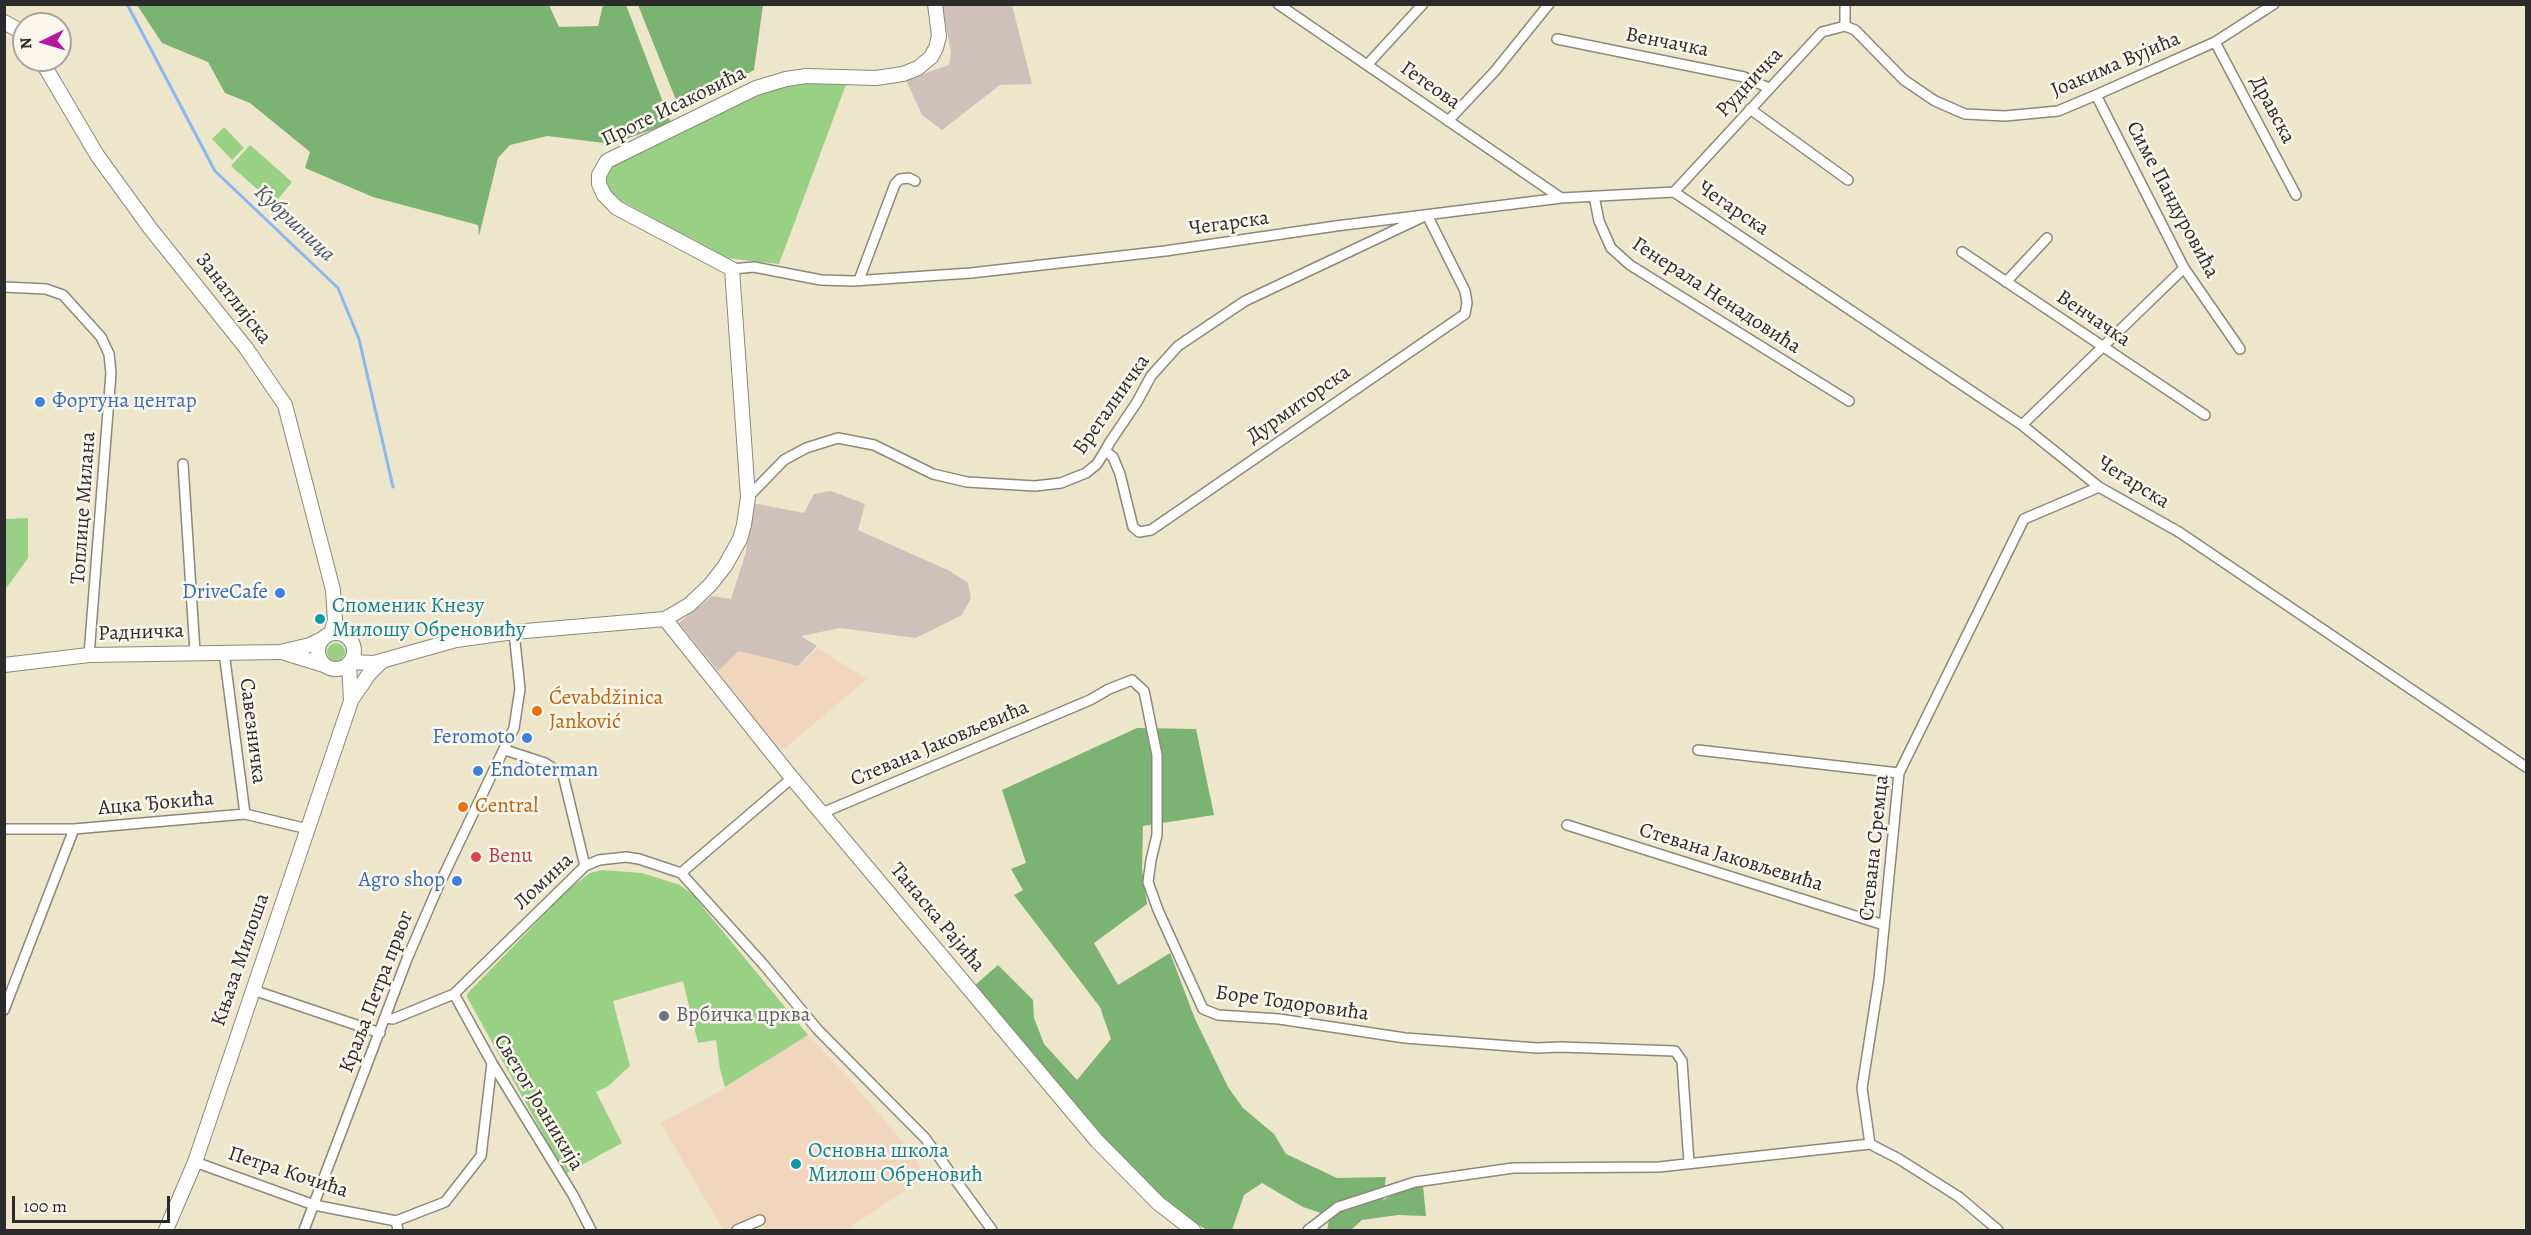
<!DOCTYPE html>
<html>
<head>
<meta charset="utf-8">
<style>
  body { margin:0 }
  #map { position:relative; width:2531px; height:1235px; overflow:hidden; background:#ede6ca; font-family:Alegreya,serif }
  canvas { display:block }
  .frame { position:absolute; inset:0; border:6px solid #2b2b2b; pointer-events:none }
  .north { position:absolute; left:12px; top:12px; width:60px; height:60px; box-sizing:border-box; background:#fbf7ec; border:2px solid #a8a59f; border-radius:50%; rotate:265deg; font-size:16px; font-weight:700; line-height:24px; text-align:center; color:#2b2b2b }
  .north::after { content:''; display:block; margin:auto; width:21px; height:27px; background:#b5179e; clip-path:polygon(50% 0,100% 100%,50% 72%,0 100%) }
  .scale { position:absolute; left:12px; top:1196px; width:158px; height:27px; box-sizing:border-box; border:3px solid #2b2b2b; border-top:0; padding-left:8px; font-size:18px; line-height:21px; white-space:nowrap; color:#2b2b2b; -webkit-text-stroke:4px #fbf7ec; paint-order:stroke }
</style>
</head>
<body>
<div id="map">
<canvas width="2531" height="1235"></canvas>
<div class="frame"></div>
<div class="north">N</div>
<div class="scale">100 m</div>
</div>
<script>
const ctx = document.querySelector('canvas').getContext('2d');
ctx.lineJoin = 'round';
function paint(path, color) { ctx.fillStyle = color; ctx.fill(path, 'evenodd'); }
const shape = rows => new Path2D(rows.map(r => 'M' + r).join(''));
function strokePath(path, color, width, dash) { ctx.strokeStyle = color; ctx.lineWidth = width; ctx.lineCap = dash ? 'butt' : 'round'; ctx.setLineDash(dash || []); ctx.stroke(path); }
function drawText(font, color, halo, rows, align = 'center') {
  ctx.font = font + ' Alegreya,serif'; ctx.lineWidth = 5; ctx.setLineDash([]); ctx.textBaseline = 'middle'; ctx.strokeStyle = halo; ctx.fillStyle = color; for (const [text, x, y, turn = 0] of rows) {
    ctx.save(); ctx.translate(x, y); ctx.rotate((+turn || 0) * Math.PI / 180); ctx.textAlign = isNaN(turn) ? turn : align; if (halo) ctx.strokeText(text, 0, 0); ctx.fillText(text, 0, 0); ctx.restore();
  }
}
paint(shape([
  [818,648,867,679,784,749,777,747,718,671,739,651,798,666],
  [808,1035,852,1082,908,1148,927,1176,846,1230,766,1230,757,1215,729,1230,723,1230,661,1123,715,1094]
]), '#f2d5bd');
paint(shape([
  [942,5,1012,5,1032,84,1000,85,942,130,922,115,906,80,949,65,951,52],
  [831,491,865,504,858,530,950,571,968,583,971,598,962,615,916,638,840,628,801,636,817,646,798,666,739,651,718,671,679,623,712,596,731,599,746,552,752,503,804,513,814,494]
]), '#cfc1ba');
paint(shape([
  [847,82,779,264,726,258,609,194,605,183,606,170,616,160,759,92,801,83],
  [224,127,244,148,232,160,212,139],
  [250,145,292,182,274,204,231,166],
  [28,518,28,558,5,590,5,519],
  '327 652a9 9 0 1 1 18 0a9 9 0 1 1-18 0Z',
  [602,870,642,873,680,885,692,894,808,1035,725,1087,720,1069,716,1040,698,1043,683,981,613,1001,630,1066,607,1087,596,1092,622,1143,565,1174,467,997,467,994,569,889,590,873]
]), '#98d184');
paint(shape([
  [137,5,549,5,559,27,598,26,603,5,626,5,671,123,612,144,547,136,510,145,498,158,479,236,478,225,373,197,305,168,310,152,250,103,225,93,208,62,162,43],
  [638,5,763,5,754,70,680,110],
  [1137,728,1196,729,1214,815,1143,826,1142,869,1147,904,1094,943,1118,985,1170,953,1195,1019,1228,1087,1243,1108,1274,1134,1286,1154,1337,1178,1386,1177,1383,1200,1403,1190,1423,1186,1426,1216,1398,1215,1362,1220,1351,1230,1327,1230,1330,1216,1303,1207,1262,1183,1244,1195,1232,1230,1207,1230,1161,1203,1106,1151,973,987,998,965,1033,1000,1034,1018,1044,1044,1077,1080,1111,1039,1100,1007,1014,895,1023,890,1011,869,1026,863,1002,790]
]), '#7ab372');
strokePath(shape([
  [127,4,215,171,338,288,359,339,393,487]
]), '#88b8f3', 3);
const street = shape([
  [1278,4,1561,198],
  [1845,26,1855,30,1904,80,1935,101,1965,114,2005,116,2058,111,2096,95,2215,42,2274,4],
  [1845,26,1845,4],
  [1557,39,1744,77,1769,88],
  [2215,42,2296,195],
  [1367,65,1423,4],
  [2096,95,2184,268,2240,349],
  [1750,109,1848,180],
  [1448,121,1495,71,1549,4],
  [1674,192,1822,32,1845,26],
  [1594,196,1599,221,1611,248,1630,265,1849,401],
  [1962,252,2205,415],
  [732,269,754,267,821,280,853,281,971,273,1165,251,1336,226,1561,198,1674,192,2022,425,2099,487,2179,532,2526,767],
  [859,280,895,184,900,179,909,178,915,181],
  [2006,282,2047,238],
  [4,287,46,289,63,295,101,337,109,354,111,373,89,655],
  [2022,425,2184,268],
  [183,464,195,652],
  [748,497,784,460,806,448,838,438,874,445,933,474,967,482,1035,486,1061,483,1086,473,1097,464,1105,451,1110,442,1137,402,1151,376,1178,346,1245,301,1427,215,1465,291,1467,303,1465,314,1151,530,1139,532,1133,527,1120,474,1113,457,1105,451],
  [224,652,245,814],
  [505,750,545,763,563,775,585,866],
  [1698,750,1899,773],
  [822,813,1090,700,1109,689,1132,680,1144,691,1157,755,1157,835,1151,860,1148,882,1158,910,1203,1009,1218,1015,1279,1019,1405,1038,1537,1048,1561,1047,1675,1051,1682,1061,1689,1163],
  [1567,825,1884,925],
  [4,829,74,829,245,814,308,829],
  [681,873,763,964,818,1030,925,1138,992,1230],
  [253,990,380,1033],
  [454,994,492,1063,573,1195,591,1230],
  [4,1010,74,829],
  [385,1018,393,1019,454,994,585,866,599,860,626,857,639,859,681,873,792,778],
  [1870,1144,1862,1088,1879,979,1899,773,2024,519,2099,487],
  [195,1162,314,1205,396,1221,398,1230],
  [396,1221,445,1202,481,1156,492,1063],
  [304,1230,407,959,438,887,514,728,520,689,514,632],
  [737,1230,760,1220],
  [1308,1230,1338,1207,1415,1182,1513,1168,1659,1167,1870,1144,1899,1159,1959,1197,1998,1230]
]);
const secondary = shape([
  [4,22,24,33],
  [41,60,97,155,150,228,246,348,285,405,333,590,335,620,331,633],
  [665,619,792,778,1097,1141,1158,1203,1193,1230],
  '318 651a18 18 0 1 1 36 0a18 18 0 1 1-36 0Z',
  [285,653,324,665],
  [350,662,374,663,456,640,514,632,665,619,689,605,710,585,725,566,740,539,744,525,748,497,732,269,617,208,604,195,599,184,599,175,607,161,756,88,786,79,806,76,876,78,903,74,918,68,931,57,936,48,939,36,935,4],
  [4,665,89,655,280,652,310,645,322,639],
  [352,699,369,674,382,661],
  [166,1230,195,1162,351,701,349,663]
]);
strokePath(street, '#8c887a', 12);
strokePath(secondary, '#8c887a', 16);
strokePath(street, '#fff', 9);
strokePath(secondary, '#fff', 14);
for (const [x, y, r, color] of [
  [40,402,6,"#3f7fe0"],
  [280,593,6,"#3f7fe0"],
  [320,619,6,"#0f9aa8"],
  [537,711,6,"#e8710a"],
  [527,738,6,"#3f7fe0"],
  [478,771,6,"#3f7fe0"],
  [463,807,6,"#e8710a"],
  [476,857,6,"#e0444e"],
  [457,881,6,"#3f7fe0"],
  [664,1016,6,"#6b7280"],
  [796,1164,6,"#0f9aa8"]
]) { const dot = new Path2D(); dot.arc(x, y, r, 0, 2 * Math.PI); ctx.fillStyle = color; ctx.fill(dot); strokePath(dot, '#fbf7ec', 2); }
drawText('21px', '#2b2b2b', '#fbf7ec', [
  ["Венчачка",1667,43,11],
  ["Јоакима Вујића",2116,65,-23],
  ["Рудничка",1750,83,-47],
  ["Гетеова",1430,86,35],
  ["Проте Исаковића",674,107,-26],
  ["Дравска",2272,110,62],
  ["Симе Пандуровића",2172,200,62],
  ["Чегарска",1733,209,34],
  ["Чегарска",1229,224,-8],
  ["Генерала Ненадовића",1716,296,33],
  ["Занатлијска",233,299,52],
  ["Венчачка",2093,319,34],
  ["Брегалничка",1112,405,-55],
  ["Дурмиторска",1299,405,-35],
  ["Чегарска",2133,483,32],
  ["Топлице Милана",84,508,-86],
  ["Радничка",141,633,-2],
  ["Савезничка",252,731,83],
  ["Стевана Јаковљевића",940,744,-23],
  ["Ацка Ђокића",156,804,-5],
  ["Стевана Сремца",1875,848,-84],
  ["Стевана Јаковљевића",1731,858,17],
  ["Ломина",544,882,-43],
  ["Танаска Рајића",937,918,50],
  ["Књаза Милоша",241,960,-71],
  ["Краља Петра првог",377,992,-69],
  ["Боре Тодоровића",1292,1004,8],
  ["Светог Јоаникија",538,1103,59],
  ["Петра Кочића",288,1173,18]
]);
drawText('21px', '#366cbe', '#fbf7ec', [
  ["Фортуна центар",52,402,"left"],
  ["DriveCafe",268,593],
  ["Feromoto",515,738],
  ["Endoterman",490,771,"left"],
  ["Agro shop",445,881]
], 'right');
drawText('21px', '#0d838f', '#fbf7ec', [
  ["Споменик Кнезу",332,607],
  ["Милошу Обреновићу",332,631],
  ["Основна школа",808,1152],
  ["Милош Обреновић",808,1176]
], 'left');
drawText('21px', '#c56008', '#fbf7ec', [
  ["Ćevabdžinica",549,699],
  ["Janković",549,723],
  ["Central",475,807]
], 'left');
drawText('21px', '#be3a42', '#fbf7ec', [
  ["Benu",488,857]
], 'left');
drawText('21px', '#5b616d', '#fbf7ec', [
  ["Врбичка црква",676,1016]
], 'left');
drawText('italic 22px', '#475567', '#fbf7ec', [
  ["Кубршница",294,224,43]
]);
</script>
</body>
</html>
